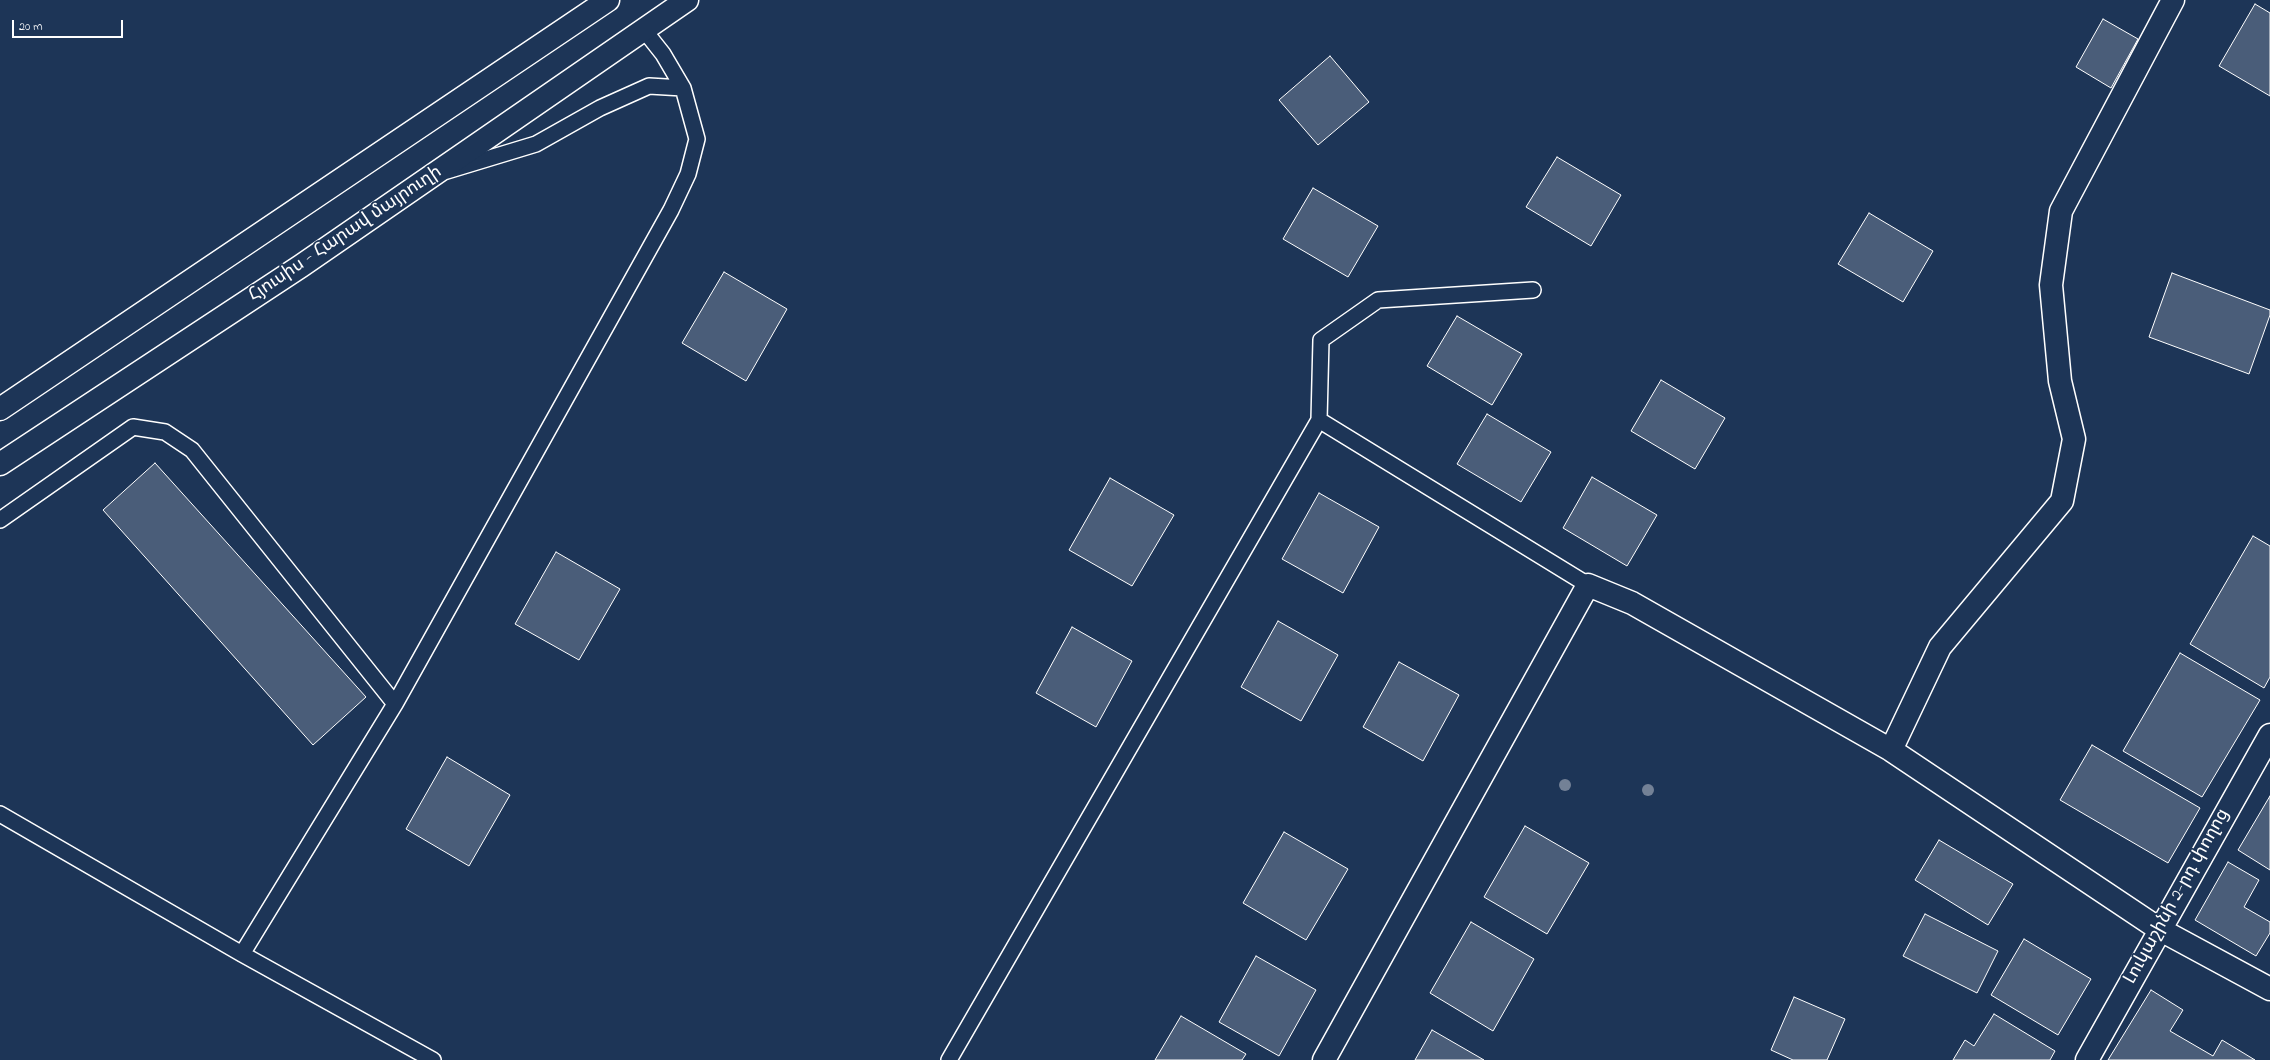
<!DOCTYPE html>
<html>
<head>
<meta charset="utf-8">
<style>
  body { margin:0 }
  #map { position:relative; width:2270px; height:1060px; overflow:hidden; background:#1d3557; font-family:"Indie Flower",sans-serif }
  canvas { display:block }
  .scale { position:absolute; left:12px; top:20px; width:111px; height:18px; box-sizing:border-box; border:2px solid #fff; border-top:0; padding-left:5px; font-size:12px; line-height:14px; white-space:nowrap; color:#fff; -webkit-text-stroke:3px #1d3557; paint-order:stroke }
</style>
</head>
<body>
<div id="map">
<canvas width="2270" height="1060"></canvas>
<div class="scale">20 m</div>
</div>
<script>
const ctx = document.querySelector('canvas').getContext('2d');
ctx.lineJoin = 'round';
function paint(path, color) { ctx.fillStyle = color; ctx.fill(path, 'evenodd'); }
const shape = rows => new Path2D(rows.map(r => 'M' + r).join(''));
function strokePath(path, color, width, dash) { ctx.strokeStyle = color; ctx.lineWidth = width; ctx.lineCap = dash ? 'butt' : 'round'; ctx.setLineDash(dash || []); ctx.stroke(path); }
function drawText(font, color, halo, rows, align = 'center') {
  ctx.font = font + ' "Indie Flower","Noto Sans Armenian",sans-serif'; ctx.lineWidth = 3.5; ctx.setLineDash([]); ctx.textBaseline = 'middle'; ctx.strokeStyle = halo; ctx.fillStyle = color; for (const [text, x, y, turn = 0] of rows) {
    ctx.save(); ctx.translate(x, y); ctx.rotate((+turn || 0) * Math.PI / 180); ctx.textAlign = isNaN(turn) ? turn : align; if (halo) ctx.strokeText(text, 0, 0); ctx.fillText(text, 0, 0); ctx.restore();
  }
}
const building = shape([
  [2255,4,2270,13,2270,96,2219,66,2255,4],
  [2103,19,2138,39,2111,88,2076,67,2103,19],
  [1330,56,1369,102,1318,145,1279,100,1330,56],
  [1557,157,1621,195,1591,246,1526,207,1557,157],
  [1313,188,1378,226,1348,277,1283,239,1313,188],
  [1869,213,1933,251,1903,302,1838,264,1869,213],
  [724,272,787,309,746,381,682,343,724,272],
  [2172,273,2270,310,2270,315,2249,374,2149,337,2172,273],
  [1457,316,1522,354,1492,405,1427,366,1457,316],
  [1661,380,1725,418,1695,469,1631,431,1661,380],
  [1487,414,1551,452,1521,502,1457,464,1487,414],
  [155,463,366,697,313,745,103,510,155,463],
  [1592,477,1657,515,1627,566,1563,528,1592,477],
  [1110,478,1174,515,1132,586,1069,550,1110,478],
  [1319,493,1379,527,1343,593,1282,559,1319,493],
  [2253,536,2270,546,2270,677,2264,688,2190,644,2253,536],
  [556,552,620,589,579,660,515,624,556,552],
  [1278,621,1338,655,1301,721,1241,687,1278,621],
  [1072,627,1132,661,1096,727,1036,693,1072,627],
  [2180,653,2260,700,2202,797,2123,751,2180,653],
  [1399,662,1459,695,1423,761,1363,727,1399,662],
  [2092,745,2200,808,2168,863,2060,800,2092,745],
  [447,757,510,795,469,866,406,829,447,757],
  [2270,796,2270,870,2238,850,2270,796],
  [1525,826,1589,863,1547,934,1484,897,1525,826],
  [1284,832,1348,869,1306,940,1243,903,1284,832],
  [1939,840,2013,884,1988,925,1915,880,1939,840],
  [2228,862,2259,880,2244,907,2270,922,2270,933,2256,956,2195,920,2228,862],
  [1925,914,1998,951,1977,993,1903,956,1925,914],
  [1471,922,1534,959,1493,1031,1430,993,1471,922],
  [2024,939,2091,979,2058,1035,1991,995,2024,939],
  [1256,956,1316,990,1279,1056,1219,1022,1256,956],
  [2151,990,2183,1010,2170,1031,2213,1056,2222,1040,2255,1060,2108,1060,2151,990],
  [1794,997,1845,1019,1827,1060,1793,1060,1771,1050,1794,997],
  [1994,1014,2055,1051,2050,1060,1953,1060,1965,1040,1974,1046,1994,1014],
  [1181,1016,1246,1054,1242,1060,1155,1060,1181,1016],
  [1432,1030,1484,1060,1415,1060,1432,1030]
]);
paint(building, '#4a5d79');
strokePath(building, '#fff', 1);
const lane = shape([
  [447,171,536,144,600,108,649,86,683,88],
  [1319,420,1321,340,1378,300,1533,290],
  [0,520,133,427,165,432,192,450,395,704],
  [0,814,242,954,433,1060],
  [242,954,395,704,671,210,688,174,697,139,683,88,663,54,644,30],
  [949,1060,1319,420,1588,585]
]);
const street = shape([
  [1891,750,1940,647,2062,501,2074,439,2060,381,2051,285,2061,211,2173,0],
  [1324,1060,1588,585,1632,603,1891,750,2159,929,2270,989],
  [2087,1060,2270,735]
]);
const highway = shape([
  [0,409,608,0],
  [0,464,301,266,687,0]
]);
strokePath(lane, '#fff', 18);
strokePath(street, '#fff', 25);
strokePath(highway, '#fff', 25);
strokePath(lane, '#1d3557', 15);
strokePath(street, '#1d3557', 22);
strokePath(highway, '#1d3557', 22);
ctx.fillStyle = '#738196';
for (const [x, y] of [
  [1565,785],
  [1648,790]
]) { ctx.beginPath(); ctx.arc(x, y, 6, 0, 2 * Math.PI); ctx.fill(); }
drawText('18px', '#fff', '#1d3557', [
  ["Հյուսիս - Հարավ մայրուղի",346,235,-34],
  ["Լուկաշինի 2-րդ փողոց",2178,897,-61]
]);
</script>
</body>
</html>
